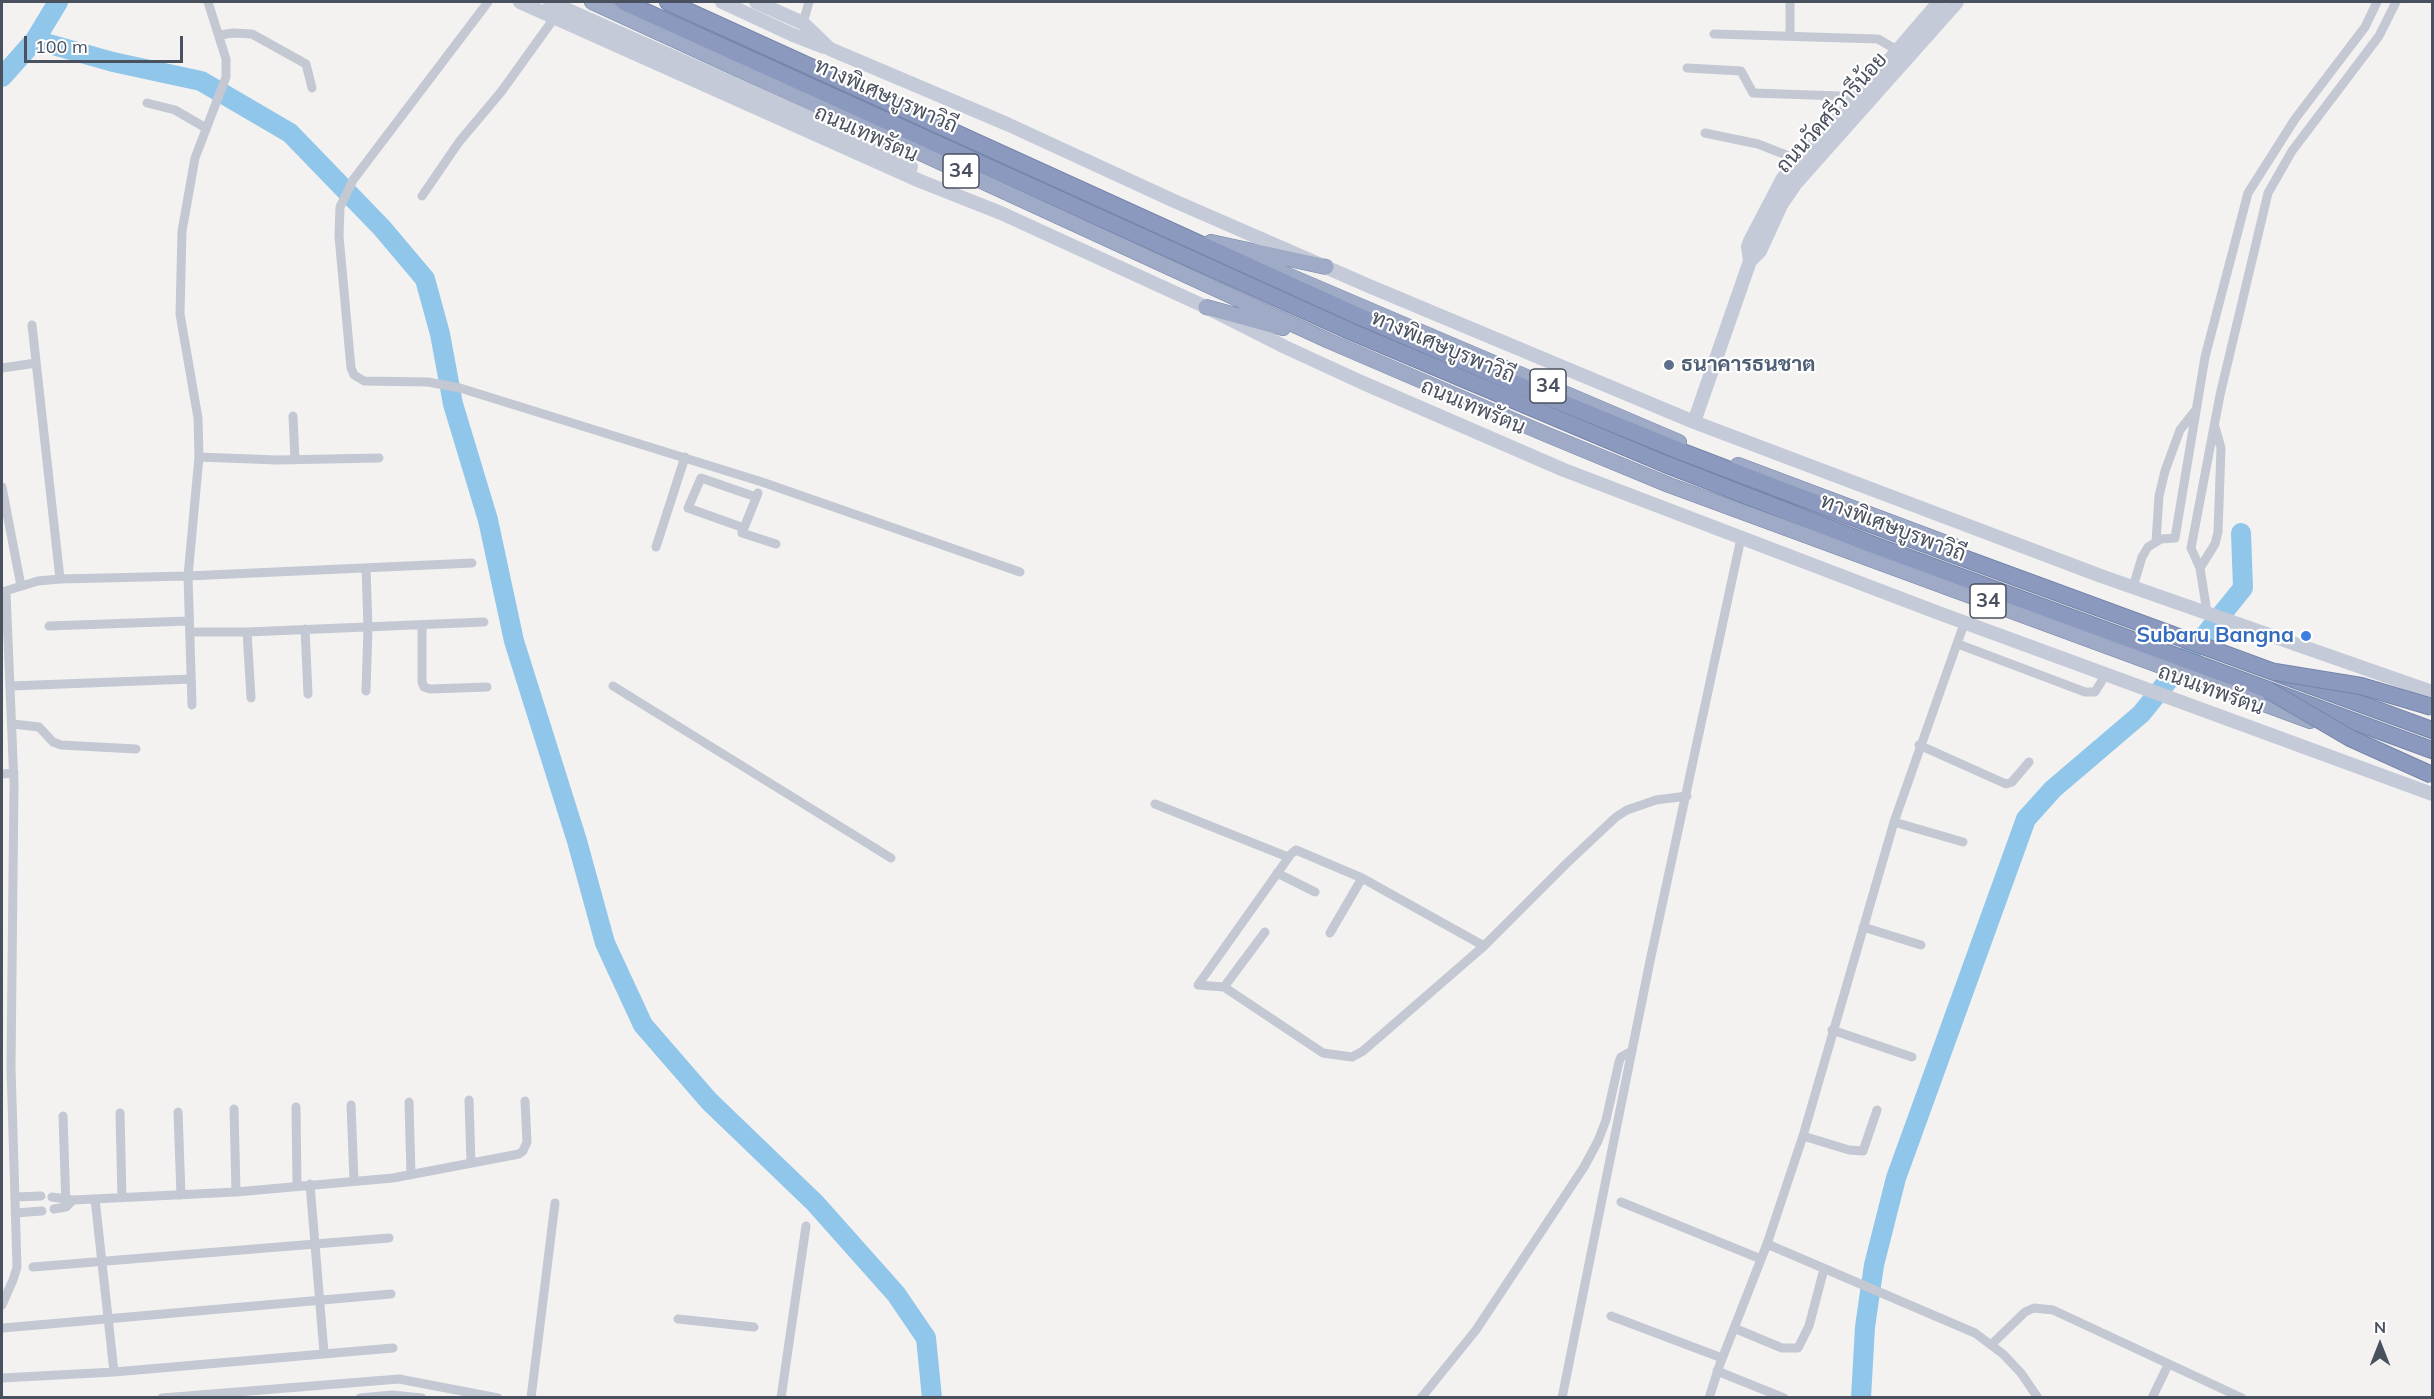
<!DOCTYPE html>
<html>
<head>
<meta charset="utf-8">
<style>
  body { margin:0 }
  #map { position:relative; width:2434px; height:1399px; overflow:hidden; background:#f3f2f1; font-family:Mulish,sans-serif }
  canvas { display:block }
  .frame { position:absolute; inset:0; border:3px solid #49505e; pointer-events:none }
  .north { position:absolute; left:2350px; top:1315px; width:60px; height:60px; -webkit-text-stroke:4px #fff; paint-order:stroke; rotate:0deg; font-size:16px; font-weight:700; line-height:24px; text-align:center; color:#49505e }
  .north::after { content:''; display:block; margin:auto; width:21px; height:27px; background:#49505e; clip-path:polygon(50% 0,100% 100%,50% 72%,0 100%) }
  .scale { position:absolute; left:24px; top:36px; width:159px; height:27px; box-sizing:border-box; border:3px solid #49505e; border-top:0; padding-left:8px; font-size:18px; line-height:21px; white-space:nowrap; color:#49505e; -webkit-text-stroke:4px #fff; paint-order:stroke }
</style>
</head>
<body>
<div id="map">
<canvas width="2434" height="1399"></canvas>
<div class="frame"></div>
<div class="north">N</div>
<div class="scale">100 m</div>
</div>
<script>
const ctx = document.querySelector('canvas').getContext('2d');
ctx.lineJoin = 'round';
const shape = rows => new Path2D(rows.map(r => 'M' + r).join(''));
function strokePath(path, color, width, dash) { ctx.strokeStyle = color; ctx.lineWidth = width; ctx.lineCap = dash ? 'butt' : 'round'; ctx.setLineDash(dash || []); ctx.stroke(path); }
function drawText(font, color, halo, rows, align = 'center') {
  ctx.font = font + ' Mulish,Sarabun,sans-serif'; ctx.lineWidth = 4.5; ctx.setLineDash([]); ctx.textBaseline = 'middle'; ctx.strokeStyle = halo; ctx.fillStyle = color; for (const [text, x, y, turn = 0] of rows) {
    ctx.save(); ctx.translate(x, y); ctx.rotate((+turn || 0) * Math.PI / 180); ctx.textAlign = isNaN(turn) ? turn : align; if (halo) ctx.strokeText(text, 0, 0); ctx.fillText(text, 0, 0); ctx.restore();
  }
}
strokePath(shape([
  [35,40,113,62,201,81,290,133,382,228,425,279,440,334,453,404,488,520,514,641,577,841,605,943,643,1025,709,1101,815,1203,896,1294,926,1338,932,1398],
  [2,77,35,40,58,2],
  [1861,1398,1865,1327,1874,1265,1896,1178,2026,819,2053,789,2141,714,2243,588,2241,533]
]), '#90c6ea', 20);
const trunk = shape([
  [592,2,1329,341,1543,433,1669,485,2310,721],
  [1211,242,1326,267],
  [1257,262,1679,442],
  [1206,307,1283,328],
  [1738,465,1957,547]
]);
const motorway = shape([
  [624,2,1352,332,1665,464,1868,543,2432,750],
  [668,2,1356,315,1521,386,1680,451,1868,523,2432,730]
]);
strokePath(trunk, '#7684aa', 16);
strokePath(motorway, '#7684aa', 18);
strokePath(shape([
  [488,2,353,180,340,207,339,236,351,368,354,375,364,381,428,382,460,388,762,482,1020,572],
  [803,23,809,2],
  [1714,34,1878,39,1897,50],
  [1790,34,1790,2],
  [220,35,233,33,252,34,306,64,312,88],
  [1687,68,1741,71,1753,93,1840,96,1855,100],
  [147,103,175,110,206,128],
  [1705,133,1758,144,1799,160],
  [422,196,459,142,501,92,555,17],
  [32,325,60,579],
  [2,368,36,363],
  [293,416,295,460],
  [199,457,277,460,379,458],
  [2,487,21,586],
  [758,493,742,533,776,544],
  [744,528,688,508,701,478,756,497],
  [2156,542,2159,496,2165,471,2180,430,2194,412],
  [656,547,685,457],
  [366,568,368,628,366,691],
  [2200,568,2215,544,2218,532,2221,448,2215,427],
  [2133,587,2142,557,2148,547,2161,539,2175,538,2205,357,2248,193,2295,119,2365,27,2377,2],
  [2,592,38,581,60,579,188,576,472,563],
  [2207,612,2200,568,2191,548,2220,395,2268,193,2292,151,2379,36,2396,2],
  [422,625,422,682,424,687,430,689,487,687],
  [49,626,189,621],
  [305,629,308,694],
  [190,632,247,632,484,622],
  [247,632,251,698],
  [1958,644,2085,692,2095,692,2106,674],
  [11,686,191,679],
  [613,686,891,858],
  [192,705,188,576,199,457,198,418,180,314,182,231,195,158,226,77,226,59,208,2],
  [13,724,39,727,53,742,61,745,136,749],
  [1919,745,2006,784,2012,782,2029,762],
  [2,774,14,773],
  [1155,804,1288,857],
  [1894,822,1963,842],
  [1277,873,1315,892],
  [1863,927,1921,945],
  [1265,932,1224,987,1323,1053,1352,1057,1363,1051,1484,946,1567,863,1616,817,1627,810,1656,800,1687,796],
  [1330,933,1362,878],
  [1224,987,1198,985,1291,854,1296,850,1362,878,1484,946],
  [1832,1030,1912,1057],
  [469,1100,471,1163],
  [409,1102,411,1175],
  [351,1105,354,1181],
  [296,1107,297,1186],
  [234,1109,236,1192],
  [178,1112,181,1195],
  [120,1113,122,1198],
  [63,1116,66,1207],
  [1803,1136,1849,1150,1863,1151,1877,1110],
  [310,1184,324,1353],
  [15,1197,41,1196],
  [52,1197,73,1200,66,1207,54,1209],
  [95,1199,114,1372],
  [73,1200,236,1192,393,1178,519,1154,523,1151,527,1142,525,1101],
  [1621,1202,1761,1259],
  [15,1213,42,1211],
  [1767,1244,1975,1333,2003,1354,2021,1373,2038,1398],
  [33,1267,389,1238],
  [2,1305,13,1280,17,1267,11,1067,14,784,6,591],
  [1611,1316,1722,1358],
  [678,1319,754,1327],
  [3,1328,391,1294],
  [1734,1328,1782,1348,1798,1348,1809,1326,1824,1269],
  [1992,1344,2025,1312,2034,1308,2053,1310,2242,1398],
  [1717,1371,1784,1398],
  [2,1378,114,1372,393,1348],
  [162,1398,399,1379,498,1398],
  [360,1398,392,1395,422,1398],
  [531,1398,555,1203],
  [781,1398,806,1226],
  [1421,1398,1476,1330,1584,1167,1598,1141,1606,1120,1619,1062,1621,1057,1632,1051],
  [1562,1398,1650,961,1741,538],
  [1709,1398,1720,1364,1767,1244,1803,1136,1894,822,1965,621],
  [2152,1398,2168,1365]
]), '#c3c8d2', 9);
strokePath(shape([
  [520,2,920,181,1001,213,1206,307,1285,347,1361,382,1564,470,1936,612,2432,794],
  [550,2,842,132,911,167],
  [722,2,793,35,824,47],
  [756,2,803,23,830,49,1007,124,1172,200,1369,286,1694,422,2101,576,2432,692],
  [1750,261,1748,247,1750,241,1783,178,1855,100,1939,2],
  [1694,422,1750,261,1760,251,1781,205,1796,183,1957,2]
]), '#c5cad9', 14);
strokePath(trunk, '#9eaac6', 15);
strokePath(motorway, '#8b99be', 16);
const motorwayBridge = shape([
  [2275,672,2361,686,2432,707],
  [2268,690,2350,738,2432,775]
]);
strokePath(motorwayBridge, '#7684aa', 18, []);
strokePath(motorwayBridge, '#8b99be', 16);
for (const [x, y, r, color] of [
  [1669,365,6,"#5c6f8a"],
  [2306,636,6,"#3f7fe0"]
]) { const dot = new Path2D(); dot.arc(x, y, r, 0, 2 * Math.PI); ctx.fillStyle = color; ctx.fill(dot); strokePath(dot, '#fff', 2); }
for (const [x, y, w] of [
  [961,171,36],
  [1548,386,36],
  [1988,601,36]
]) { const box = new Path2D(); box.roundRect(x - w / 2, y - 17, w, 34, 4.5); ctx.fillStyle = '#fff'; ctx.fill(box); strokePath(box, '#49505e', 1.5); }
drawText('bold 20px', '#49505e', null, [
  ["34",961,171],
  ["34",1548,386],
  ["34",1988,601]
]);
drawText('21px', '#49505e', '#fff', [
  ["ทางพิเศษบูรพาวิถี",886,96,24],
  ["ถนนวัดศรีวารีน้อย",1832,113,-48],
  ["ถนนเทพรัตน",866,134,24],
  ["ทางพิเศษบูรพาวิถี",1443,347,23],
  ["ถนนเทพรัตน",1473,407,23],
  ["ทางพิเศษบูรพาวิถี",1893,528,21],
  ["ถนนเทพรัตน",2211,690,20]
]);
drawText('bold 21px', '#4e5e75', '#fff', [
  ["ธนาคารธนชาต",1681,365]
], 'left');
drawText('bold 21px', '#366cbe', '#fff', [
  ["Subaru Bangna",2294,636]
], 'right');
</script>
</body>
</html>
